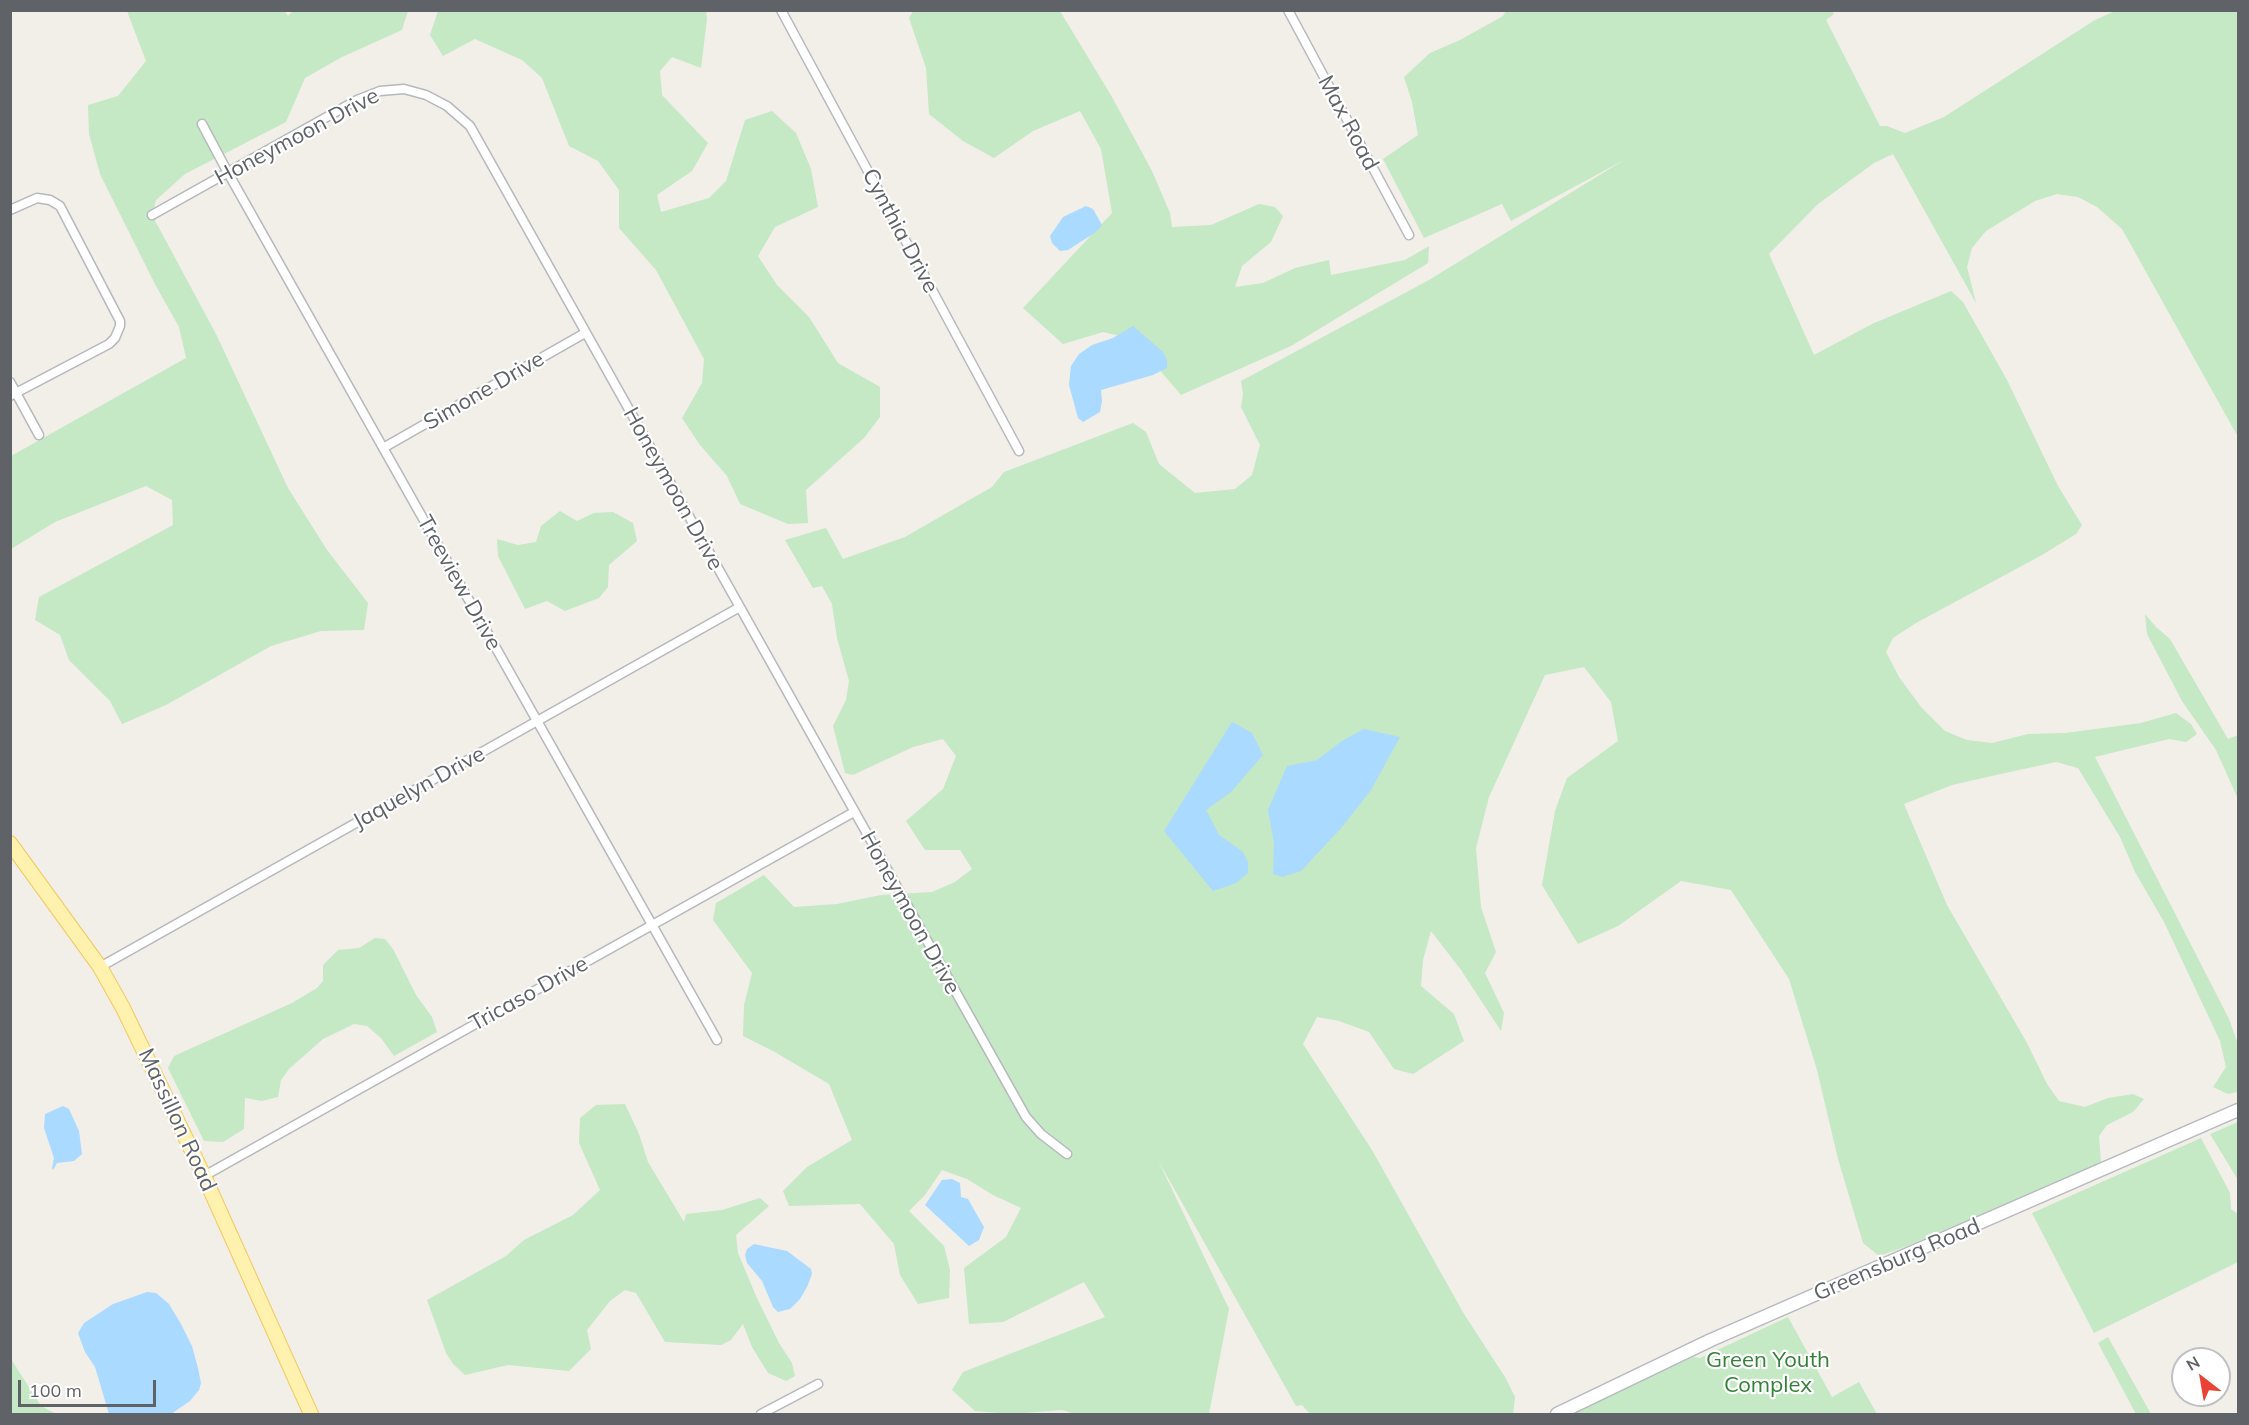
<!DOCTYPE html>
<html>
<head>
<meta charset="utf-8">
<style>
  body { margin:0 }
  #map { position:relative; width:2249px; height:1425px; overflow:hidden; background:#f1efe8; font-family:Mulish,sans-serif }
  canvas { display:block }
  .frame { position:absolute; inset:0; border:12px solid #5f6368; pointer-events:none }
  .north { position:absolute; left:2171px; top:1347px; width:60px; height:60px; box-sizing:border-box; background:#fff; border:2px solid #bfc1c3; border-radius:50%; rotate:329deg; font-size:16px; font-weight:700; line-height:24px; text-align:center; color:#5f6368 }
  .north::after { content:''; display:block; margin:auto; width:21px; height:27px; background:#ea4335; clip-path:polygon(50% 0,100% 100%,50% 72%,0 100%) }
  .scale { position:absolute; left:18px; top:1380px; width:138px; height:27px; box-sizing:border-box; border:3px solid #5f6368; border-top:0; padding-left:8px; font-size:18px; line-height:21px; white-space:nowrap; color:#5f6368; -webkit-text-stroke:4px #fff; paint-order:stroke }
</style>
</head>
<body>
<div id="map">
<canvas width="2249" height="1425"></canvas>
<div class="frame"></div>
<div class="north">N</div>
<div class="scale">100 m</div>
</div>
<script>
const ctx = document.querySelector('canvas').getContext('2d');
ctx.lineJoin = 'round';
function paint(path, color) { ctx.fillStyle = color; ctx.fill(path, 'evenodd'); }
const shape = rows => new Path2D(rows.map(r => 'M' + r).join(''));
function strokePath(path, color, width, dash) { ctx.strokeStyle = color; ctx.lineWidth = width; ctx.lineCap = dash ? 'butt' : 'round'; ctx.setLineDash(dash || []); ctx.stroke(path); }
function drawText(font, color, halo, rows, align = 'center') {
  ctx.font = font + ' Mulish,sans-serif'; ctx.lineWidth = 4.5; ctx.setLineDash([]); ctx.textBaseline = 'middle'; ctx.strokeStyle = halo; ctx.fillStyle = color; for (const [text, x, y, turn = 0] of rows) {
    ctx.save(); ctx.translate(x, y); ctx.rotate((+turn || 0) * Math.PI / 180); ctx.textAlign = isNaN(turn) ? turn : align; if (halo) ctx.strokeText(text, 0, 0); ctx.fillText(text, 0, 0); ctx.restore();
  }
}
paint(shape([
  [284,10,288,16,293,11,408,11,402,30,342,57,305,78,286,122,185,174,156,200,152,215,216,334,288,488,327,550,368,603,364,630,321,631,271,646,166,705,122,724,110,701,69,660,60,635,35,620,39,597,173,525,172,500,146,486,55,522,11,549,11,456,186,358,179,327,156,286,100,174,89,134,88,105,118,96,146,61,127,11],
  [438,11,706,11,707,19,701,68,672,57,660,71,662,95,708,143,692,171,657,195,661,212,709,198,726,181,745,120,772,111,796,133,811,169,818,207,775,227,758,256,777,285,809,317,838,363,880,387,880,417,864,438,806,490,808,523,788,524,740,504,727,476,700,445,682,418,702,383,704,359,656,270,619,228,619,190,598,161,569,146,542,78,522,60,475,39,443,56,430,35],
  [913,11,1060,11,1112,97,1152,171,1170,213,1172,227,1211,225,1259,204,1275,207,1283,216,1271,242,1242,266,1235,287,1263,283,1295,268,1329,260,1331,275,1405,260,1429,246,1428,263,1291,346,1181,395,1133,339,1103,332,1063,344,1023,308,1112,213,1101,149,1080,111,1033,131,994,158,963,141,929,114,926,68,909,18],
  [1506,11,1832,11,1834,14,1826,20,1880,126,1887,126,1905,133,1944,117,2095,20,2115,11,2238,11,2238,437,2122,229,2097,207,2078,197,2057,194,2035,201,1986,231,1972,248,1967,267,1976,303,1893,154,1874,163,1818,204,1769,254,1814,355,1872,324,1951,291,1963,302,2007,380,2058,486,2082,525,2076,534,2042,555,1916,623,1893,638,1886,652,1899,677,1921,707,1945,731,1967,740,1992,743,2028,734,2065,733,2141,723,2176,713,2191,724,2197,734,2186,742,2169,739,2095,757,2229,1019,2238,1044,2238,1092,2228,1094,2213,1087,2226,1067,2220,1041,2164,922,2135,872,2120,837,2078,768,2056,762,2005,773,1952,785,1904,804,1947,905,2027,1043,2047,1084,2059,1101,2085,1107,2108,1098,2133,1094,2144,1099,2133,1112,2107,1125,2099,1136,2101,1163,1907,1246,1879,1256,1863,1243,1838,1159,1817,1070,1789,979,1731,890,1681,881,1618,926,1578,944,1542,885,1555,811,1567,778,1618,741,1611,702,1584,667,1545,675,1489,797,1476,848,1481,907,1496,952,1485,973,1504,1013,1501,1031,1461,970,1431,931,1423,960,1421,986,1454,1014,1464,1041,1413,1074,1394,1069,1369,1032,1339,1021,1317,1017,1303,1044,1372,1150,1464,1314,1505,1377,1515,1397,1513,1414,1310,1414,1302,1405,1296,1406,1158,1160,1229,1309,1209,1414,1075,1414,1062,1410,1011,1414,975,1411,952,1390,963,1372,1105,1317,1084,1282,1003,1322,969,1324,964,1268,1006,1237,1021,1208,993,1195,967,1179,942,1170,925,1195,909,1211,944,1246,950,1270,949,1298,918,1304,900,1275,894,1244,860,1204,789,1206,783,1191,807,1167,852,1140,829,1084,773,1051,743,1036,744,1005,752,973,713,920,716,903,764,875,794,907,837,904,881,895,932,892,955,882,972,869,960,850,925,850,906,821,943,789,956,756,943,739,913,747,853,775,845,773,833,726,846,700,849,681,837,638,832,604,822,586,813,588,785,540,826,528,843,559,905,537,992,487,1004,472,1133,423,1146,432,1159,464,1195,493,1235,489,1252,475,1260,445,1241,407,1243,394,1241,381,1429,280,1624,160,1511,221,1502,204,1424,238,1383,159,1418,135,1412,102,1404,77,1430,53,1460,40,1503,16],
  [560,511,577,521,594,513,613,512,633,523,637,541,609,565,608,587,599,598,565,611,547,601,525,609,498,556,497,539,518,545,536,542,541,526],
  [2145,614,2156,627,2170,639,2228,739,2238,735,2238,799,2216,750,2182,701,2147,634],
  [375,938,385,939,393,949,416,995,432,1017,437,1032,394,1056,381,1038,367,1026,354,1024,323,1039,289,1069,281,1080,278,1097,262,1101,245,1098,244,1129,223,1142,204,1141,168,1068,174,1056,292,1003,317,988,323,981,323,965,338,950,359,948],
  [625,1104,639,1134,648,1162,684,1222,686,1214,722,1210,760,1198,769,1206,736,1235,738,1253,756,1296,779,1343,792,1363,795,1376,786,1381,768,1373,752,1347,743,1324,731,1340,721,1345,665,1342,636,1293,625,1290,610,1301,587,1330,591,1349,569,1371,508,1365,465,1375,453,1364,446,1353,427,1300,506,1256,524,1240,573,1215,600,1190,579,1143,580,1118,596,1105],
  [2238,1122,2238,1180,2210,1134],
  [2201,1138,2230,1193,2231,1209,2238,1214,2238,1262,2094,1333,2032,1213],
  [1788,1317,1832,1397,1859,1382,1877,1414,1569,1414,1693,1357,1700,1358],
  [2108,1337,2151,1414,2136,1414,2098,1343],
  [11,1359,41,1406,56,1414,11,1414]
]), '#c5e8c5');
paint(shape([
  [1086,206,1093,209,1102,225,1096,232,1068,250,1060,251,1052,243,1050,236,1063,217],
  [1133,326,1163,352,1167,360,1167,368,1153,375,1101,390,1102,401,1100,412,1083,422,1078,418,1069,385,1071,366,1079,354,1092,345,1113,338],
  [1232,722,1252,733,1263,755,1231,792,1206,810,1219,835,1243,852,1248,862,1248,873,1236,883,1213,891,1164,831],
  [1364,729,1400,737,1371,790,1342,827,1301,871,1282,877,1273,874,1274,843,1268,810,1287,766,1317,760,1342,741],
  [63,1106,69,1109,79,1131,82,1154,74,1161,57,1163,53,1170,52,1168,54,1158,44,1128,45,1114],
  [952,1179,960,1183,961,1197,968,1199,984,1227,979,1240,969,1246,925,1205,942,1180],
  [754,1244,787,1251,811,1269,812,1274,807,1287,800,1299,790,1309,778,1312,773,1307,762,1281,747,1263,745,1255,747,1249],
  [147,1292,156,1293,169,1304,181,1324,192,1346,198,1368,201,1383,199,1390,190,1401,171,1414,109,1414,95,1367,85,1352,78,1333,84,1323,113,1304]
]), '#aadaff');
const street = shape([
  [781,10,1019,451],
  [1288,10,1409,235],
  [202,124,227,171,717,1040],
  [10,210,37,198,50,200,60,206,120,321,120,326,115,338,109,344,10,396],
  [152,215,357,100,380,91,404,89,426,95,447,106,470,126,1026,1117,1041,1134,1067,1154],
  [10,382,39,435],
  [383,448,585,333],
  [100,967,738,608],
  [204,1176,854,812],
  [761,1414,818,1384]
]);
const secondary = shape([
  [1557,1414,1711,1340,2238,1110]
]);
const primary = shape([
  [10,843,100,967,123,1008,204,1176,311,1414]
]);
strokePath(street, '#b5b8bc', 11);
strokePath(secondary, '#b6babf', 15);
strokePath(primary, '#f2c960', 16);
strokePath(street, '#fff', 8);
strokePath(secondary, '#fff', 12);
strokePath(primary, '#fff2af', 14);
drawText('22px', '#5f6368', '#fff', [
  ["Max Road",1348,123,62],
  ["Honeymoon Drive",297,137,-28],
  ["Cynthia Drive",900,231,62],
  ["Simone Drive",484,391,-30],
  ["Honeymoon Drive",673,489,61],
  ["Treeview Drive",459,583,61],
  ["Jaquelyn Drive",419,788,-29],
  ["Honeymoon Drive",910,913,61],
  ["Tricaso Drive",529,994,-29],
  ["Massillon Road",177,1120,65],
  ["Greensburg Road",1897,1260,-23]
]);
drawText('22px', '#348238', '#fff', [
  ["Green Youth",1768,1360],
  ["Complex",1768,1385]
]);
</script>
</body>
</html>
